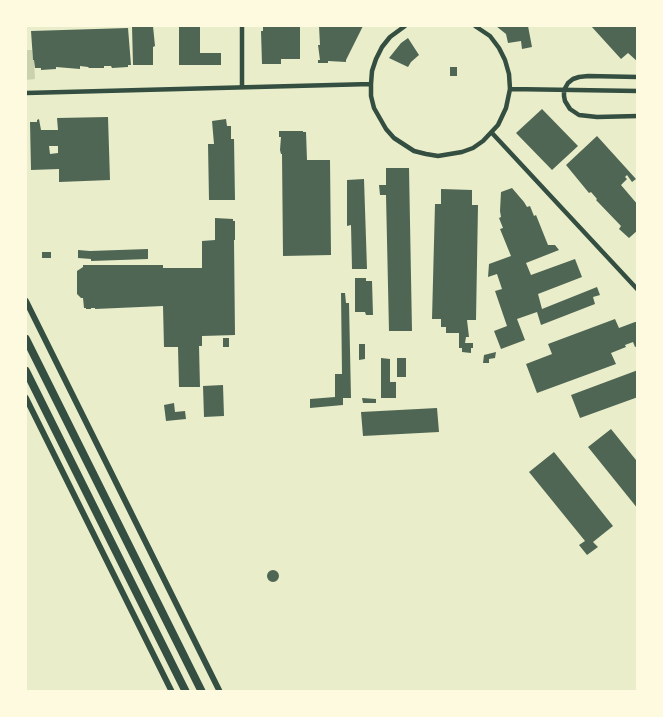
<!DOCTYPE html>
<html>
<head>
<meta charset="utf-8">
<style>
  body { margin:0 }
  #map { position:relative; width:663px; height:717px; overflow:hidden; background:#e9edc9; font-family:"Space Grotesk",sans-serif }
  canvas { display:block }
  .frame { position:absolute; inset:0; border:27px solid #fefae0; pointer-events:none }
</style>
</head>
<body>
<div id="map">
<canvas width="663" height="717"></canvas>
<div class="frame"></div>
</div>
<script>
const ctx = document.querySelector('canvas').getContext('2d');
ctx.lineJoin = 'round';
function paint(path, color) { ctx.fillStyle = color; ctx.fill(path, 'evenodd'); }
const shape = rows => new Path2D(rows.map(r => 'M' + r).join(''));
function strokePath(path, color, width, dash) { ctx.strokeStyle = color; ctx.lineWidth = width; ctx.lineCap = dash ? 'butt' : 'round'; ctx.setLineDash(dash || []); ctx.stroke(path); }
paint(shape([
  [26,50,32,50,33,60,34,60,35,79,26,80]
]), '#cad2ad');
paint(shape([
  [132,26,153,26,155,46,153,47,153,65,133,65],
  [179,26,200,26,200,53,221,53,221,65,179,65],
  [263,26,300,26,300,59,281,59,281,64,262,64,261,31,263,31],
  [319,26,363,26,346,60,346,62,328,61,328,63,318,63,318,60,320,60,318,45,320,45],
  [496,26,528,26,532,47,522,49,521,41,508,43,506,34],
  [591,26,638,26,638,62,628,53,621,59],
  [128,28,131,65,128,65,128,67,112,68,111,66,104,66,104,68,89,68,88,67,80,66,80,69,56,67,56,69,41,70,41,68,35,68,34,60,33,60,31,31],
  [408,38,419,55,411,62,408,67,389,58,401,43],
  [450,67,457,67,457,76,450,76],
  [542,109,578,146,552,170,516,133],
  [108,117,110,180,59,182,59,169,31,170,30,122,37,122,37,120,39,119,41,130,58,130,57,118],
  [49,146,58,146,58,153,50,154],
  [226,119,227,126,231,126,231,139,234,139,235,200,209,200,208,144,214,144,212,121],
  [279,131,303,131,303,132,306,132,307,160,330,160,331,255,283,256,282,154,281,154,280,150,281,137,279,137],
  [597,136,636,179,632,182,627,175,625,177,627,179,621,185,638,205,638,230,629,238,619,229,621,226,596,200,597,199,591,192,589,193,566,165],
  [386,168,409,168,412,331,389,331,386,195,380,195,379,185,386,185],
  [364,179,367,269,352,269,351,225,347,226,347,180],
  [512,188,524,202,527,207,530,206,534,216,536,215,548,245,555,245,559,250,526,263,531,275,575,259,582,277,538,294,542,309,597,287,600,295,593,297,595,304,541,325,537,312,517,319,525,340,501,349,494,331,507,326,495,291,502,289,497,274,488,277,489,264,511,256,500,229,503,228,499,218,501,217,500,211,501,192],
  [441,189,472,190,472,205,478,205,476,320,467,320,469,337,466,337,465,343,473,343,473,348,471,348,471,353,462,352,462,348,459,348,459,333,446,333,446,327,441,327,441,319,432,319,435,204,441,204],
  [215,218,233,219,233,221,235,221,235,240,234,240,235,335,202,336,202,346,199,346,200,387,179,387,178,347,164,347,163,306,95,309,95,308,91,308,91,309,86,309,86,308,84,308,83,298,81,298,77,294,77,271,83,267,83,265,163,265,163,268,202,268,202,241,215,240],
  [148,249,148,259,91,261,91,259,78,258,78,250,90,251],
  [42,252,51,252,51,258,42,258],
  [355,278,366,278,366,281,372,281,373,315,366,315,365,312,355,312],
  [341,293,345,293,346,303,349,303,351,398,343,398,343,405,310,408,310,399,335,397,335,374,342,374],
  [615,319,619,328,635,322,638,322,638,346,635,347,633,342,625,345,626,347,611,353,616,364,537,393,526,364,552,354,548,344],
  [223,338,229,338,229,347,223,347],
  [359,344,365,344,365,359,359,360],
  [496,352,495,358,489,359,489,363,483,363,484,355],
  [381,358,390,359,390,382,396,382,396,398,381,398],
  [397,358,406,358,406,377,397,377],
  [638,370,638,397,580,418,571,395],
  [223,385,224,416,204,417,203,386],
  [362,398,376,399,376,403,363,403],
  [174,403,175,412,185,411,186,419,166,421,164,405],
  [437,408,439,432,363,436,361,412],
  [611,429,636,460,638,458,638,509,588,447],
  [554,452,613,526,593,542,598,547,587,555,579,545,585,541,529,472],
  '267 576a6 6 0 1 1 12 0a6 6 0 1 1-12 0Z'
]), '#4f6655');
strokePath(shape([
  [405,26,390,37,382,47,376,59,372,71,371,84,371,96,374,108,386,129,394,138,414,151,426,154,438,156,462,152,473,148,483,141,498,125,506,108,510,89,509,74,505,60,499,48,490,36,475,26],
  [638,77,588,76,579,77,573,79,568,83,564,90,564,96,565,101,570,109,579,115,597,117,638,116],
  [242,87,242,26],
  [510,89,638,91],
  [26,93,371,84],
  [492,133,638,290]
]), '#344e41', 4.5);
strokePath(shape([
  [26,301,220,692],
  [26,398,172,692]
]), '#344e41', 6);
strokePath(shape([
  [26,339,202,692],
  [26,371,186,692]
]), '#344e41', 8);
</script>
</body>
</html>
